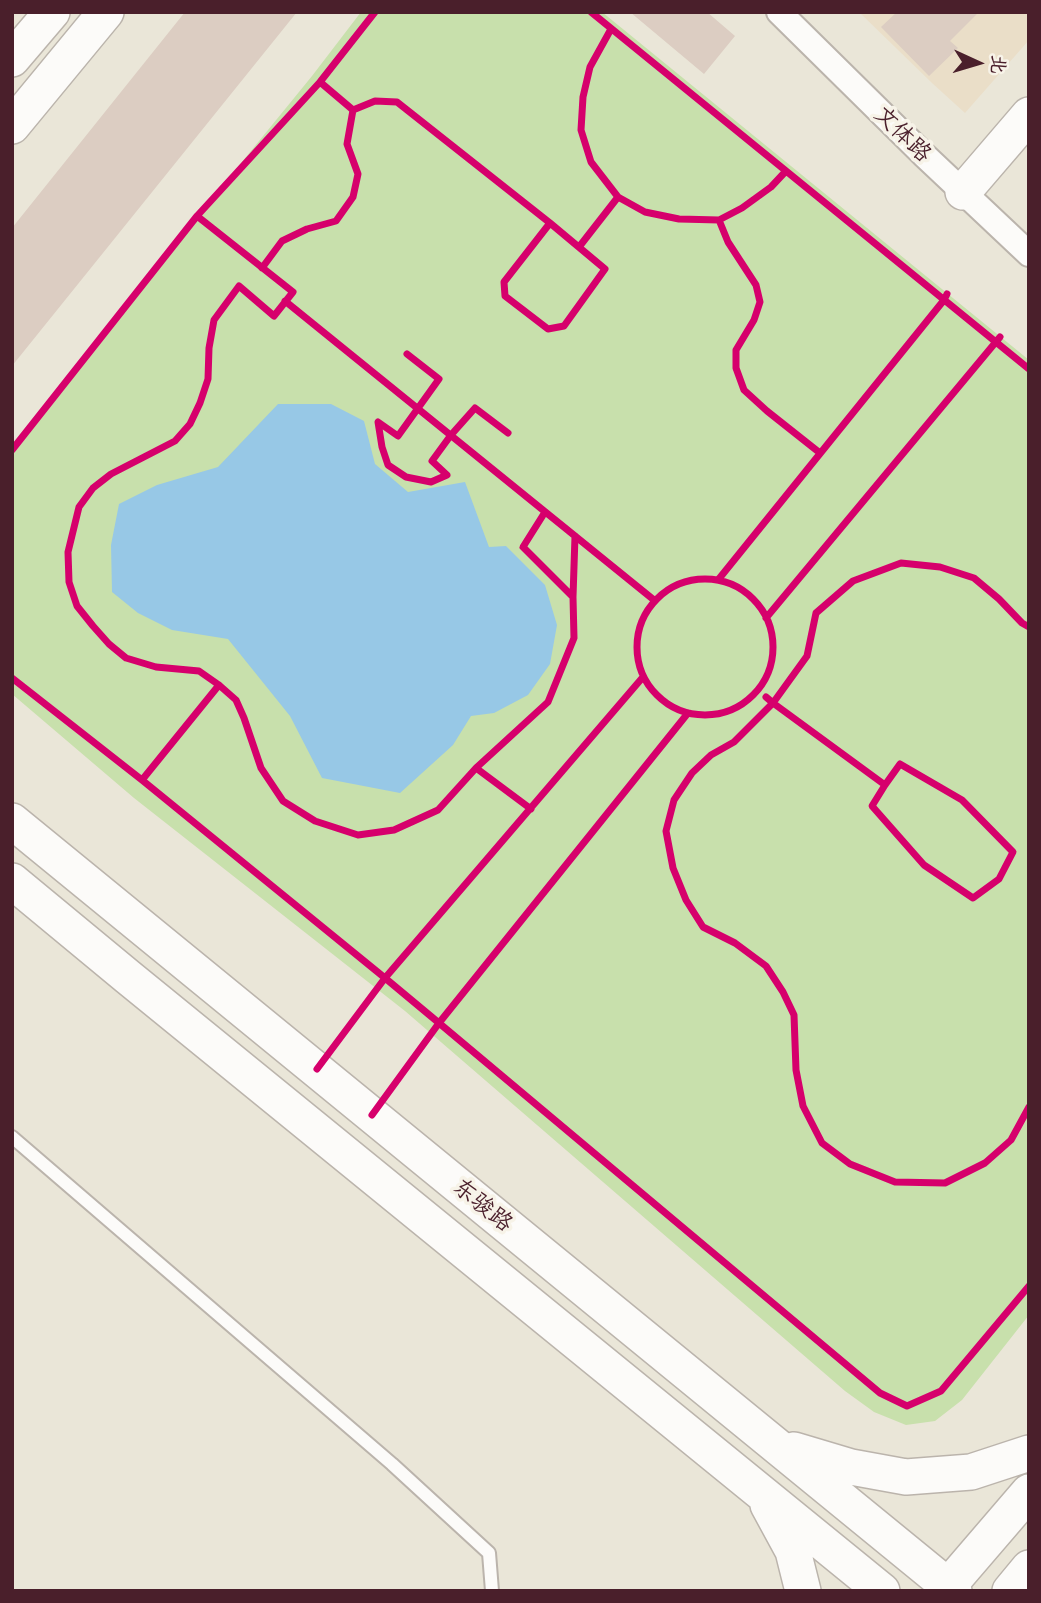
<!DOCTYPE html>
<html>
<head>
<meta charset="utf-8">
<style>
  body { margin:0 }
  #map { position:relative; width:1041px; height:1603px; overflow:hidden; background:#eae6d8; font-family:Mali,"LXGW WenKai TC",sans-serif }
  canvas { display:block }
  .frame { position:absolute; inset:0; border:14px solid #4a1f2b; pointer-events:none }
  .north { position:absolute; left:943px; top:28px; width:70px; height:70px; -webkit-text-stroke:5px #f7f3e8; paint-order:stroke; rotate:94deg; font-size:19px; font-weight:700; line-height:28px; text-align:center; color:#4a1f2b }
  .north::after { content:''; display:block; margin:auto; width:24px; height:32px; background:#4a1f2b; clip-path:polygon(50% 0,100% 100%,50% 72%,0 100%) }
</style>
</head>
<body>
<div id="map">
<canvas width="1041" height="1603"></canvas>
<div class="frame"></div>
<div class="north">北</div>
</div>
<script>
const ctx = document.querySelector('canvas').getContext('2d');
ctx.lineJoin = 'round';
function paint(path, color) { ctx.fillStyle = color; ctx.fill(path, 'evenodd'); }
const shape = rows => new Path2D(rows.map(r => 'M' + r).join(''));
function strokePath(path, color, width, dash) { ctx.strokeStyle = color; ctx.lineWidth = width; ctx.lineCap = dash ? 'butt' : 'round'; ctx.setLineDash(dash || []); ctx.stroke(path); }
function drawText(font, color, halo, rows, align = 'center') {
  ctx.font = font + ' Mali,"LXGW WenKai TC",sans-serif'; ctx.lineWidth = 7; ctx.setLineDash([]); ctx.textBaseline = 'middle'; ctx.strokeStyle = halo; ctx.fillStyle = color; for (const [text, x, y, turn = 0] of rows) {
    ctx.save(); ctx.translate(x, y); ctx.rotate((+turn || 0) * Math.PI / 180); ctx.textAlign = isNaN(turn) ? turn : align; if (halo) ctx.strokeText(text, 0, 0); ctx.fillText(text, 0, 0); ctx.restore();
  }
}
paint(shape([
  [859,12,1029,12,1029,40,965,113,932,83]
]), '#eadec8');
paint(shape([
  [361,12,602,12,1029,360,1029,1315,962,1400,935,1421,906,1425,874,1412,845,1391,405,1011,134,798,12,694,12,444,312,76]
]), '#c8e0ac');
paint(shape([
  [278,404,331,404,364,421,375,464,408,492,465,482,489,547,506,546,545,585,557,625,550,664,528,695,494,713,471,716,453,745,400,793,322,778,290,716,228,639,172,630,138,613,112,592,111,545,119,504,157,485,218,467]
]), '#97c8e6');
paint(shape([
  [185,12,297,12,12,366,12,228],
  [630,12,707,12,735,36,704,74],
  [897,12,979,12,950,41,958,48,929,76,881,27]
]), '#dccdc2');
const lane = shape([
  [12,1137,392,1464,489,1553,492,1591]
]);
const street = shape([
  [779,12,924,155,1029,254]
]);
const secondary = shape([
  [12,59,52,12],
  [12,126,106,12],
  [963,192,1029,115],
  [12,821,954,1591],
  [12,881,128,977,882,1591],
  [794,1450,851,1467,906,1477,971,1472,1029,1453],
  [768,1505,793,1551,803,1591],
  [944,1591,1029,1492],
  [1010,1591,1029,1568]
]);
strokePath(lane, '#bbb4ac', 16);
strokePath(street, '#bbb4ac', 28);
strokePath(secondary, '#bbb4ac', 38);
strokePath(lane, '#fcfbf9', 12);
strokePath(street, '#fcfbf9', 24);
strokePath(secondary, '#fcfbf9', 35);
strokePath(shape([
  [591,12,1029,369],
  [611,29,590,67,583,97,581,130,591,162,618,197],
  [353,110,375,101,397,102,550,223,504,282,505,296,548,329,564,326,605,269,550,223],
  [197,216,293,292,274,316,239,286,214,320,209,348,208,379,200,403,190,424,175,441,111,474,93,488,79,507,68,552,69,582,77,606,93,626,109,644,126,658,156,667,199,671,219,685,236,700,244,718,261,768,283,801,315,821,358,835,394,830,438,810,476,768],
  [719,220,728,242,756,285,760,302,754,320,736,350,736,368,744,390,767,411,820,453],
  [579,247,618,197,645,212,679,219,719,220,742,208,771,187,786,171],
  [262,268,282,241,307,229,336,221,353,197,358,174,347,144,353,110,320,82],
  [285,301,654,600],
  [407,354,439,379,398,436,378,422,382,447,388,465,406,477,431,482,447,475,432,461,451,435,475,408,508,433],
  [12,450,197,216,320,82,375,12],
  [545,512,523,547,573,597,575,536],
  '637 647a68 68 0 1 1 136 0a68 68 0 1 1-136 0Z',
  [718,580,944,300,947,294],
  [766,618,1000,337],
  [643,677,385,978,439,1023,688,713],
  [12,678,142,780,385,978,317,1069],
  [766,697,773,703,807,656,816,613,853,581,901,563,940,567,974,578,999,599,1022,623,1029,627],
  [142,780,219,685],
  [885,785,900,764,962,800,1013,852,999,879,973,898,924,865,872,806,885,785,773,703,734,742,711,755,692,773,674,800,666,831,673,868,686,900,703,927,735,943,766,966,783,992,794,1015,796,1070,803,1106,822,1143,850,1164,895,1182,945,1183,985,1163,1011,1140,1029,1107],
  [531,809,476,768,548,702,574,638,573,597],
  [372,1115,439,1023,880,1393,907,1406,941,1391,1029,1286]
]), '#d6006c', 7);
drawText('23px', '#4a1f2b', '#f7f3e8', [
  ["文体路",903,134,44],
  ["东骏路",483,1205,39]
]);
</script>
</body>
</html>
